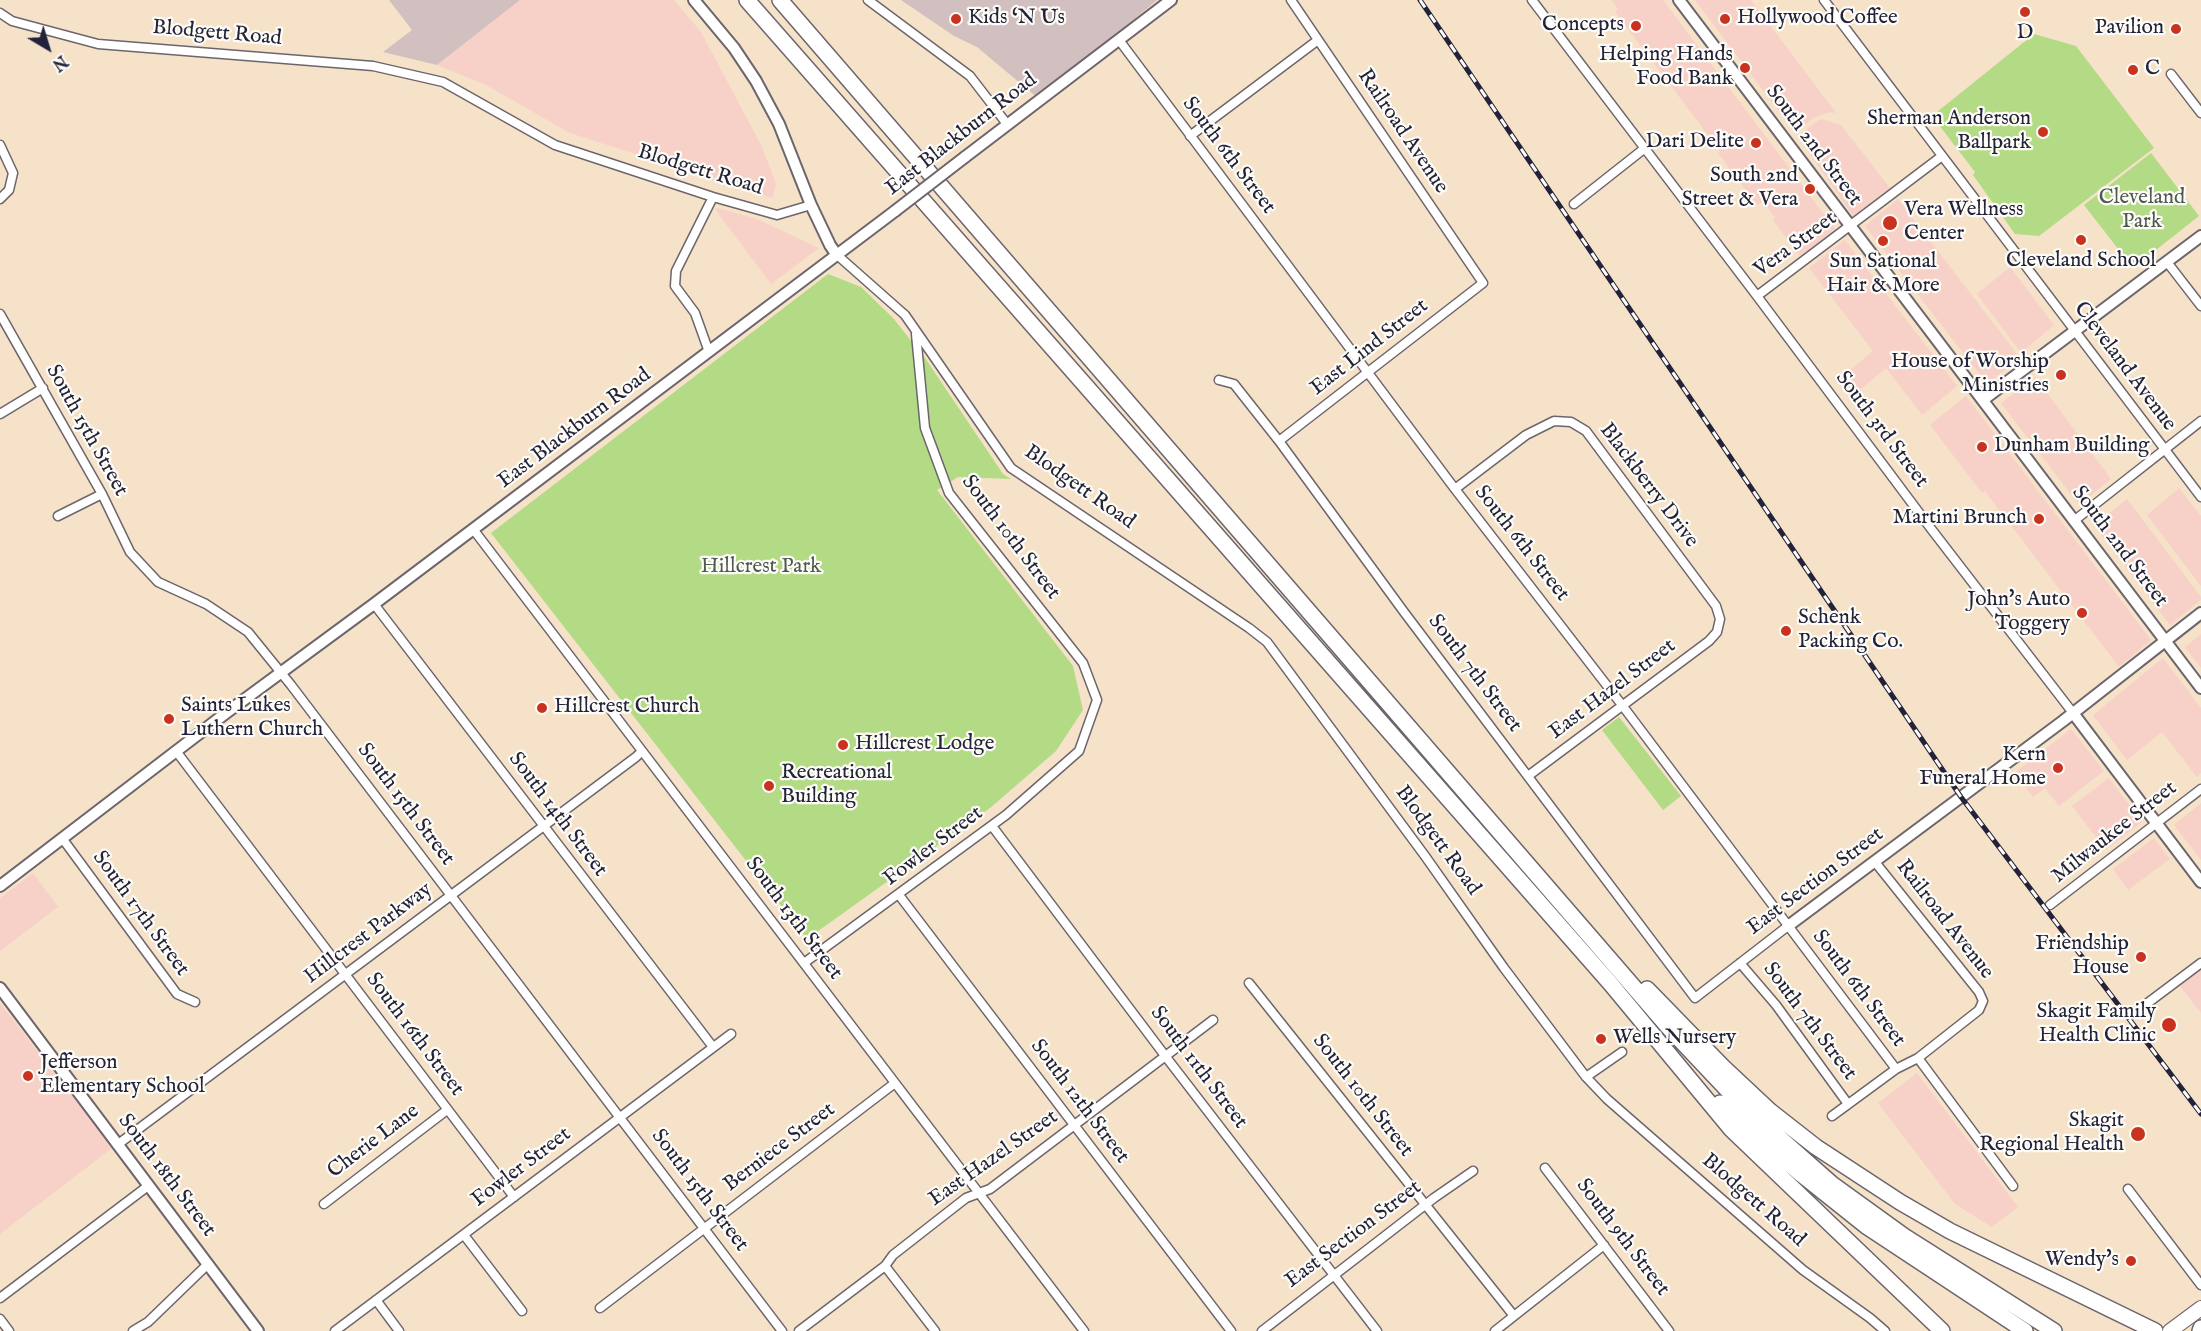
<!DOCTYPE html>
<html>
<head>
<meta charset="utf-8">
<style>
  body { margin:0 }
  #map { position:relative; width:2201px; height:1331px; overflow:hidden; background:#f5e2c8; font-family:"IM FELL English",serif }
  canvas { display:block }
  .north { position:absolute; left:18px; top:18px; width:60px; height:60px; -webkit-text-stroke:4px #fdfcf7; paint-order:stroke; rotate:142deg; font-size:16px; font-weight:700; line-height:24px; text-align:center; color:#22223b }
  .north::after { content:''; display:block; margin:auto; width:21px; height:27px; background:#22223b; clip-path:polygon(50% 0,100% 100%,50% 72%,0 100%) }
</style>
</head>
<body>
<div id="map">
<canvas width="2201" height="1331"></canvas>
<div class="north">N</div>
</div>
<script>
const ctx = document.querySelector('canvas').getContext('2d');
ctx.lineJoin = 'round';
function paint(path, color) { ctx.fillStyle = color; ctx.fill(path, 'evenodd'); }
const shape = rows => new Path2D(rows.map(r => 'M' + r).join(''));
function strokePath(path, color, width, dash) { ctx.strokeStyle = color; ctx.lineWidth = width; ctx.lineCap = dash ? 'butt' : 'round'; ctx.setLineDash(dash || []); ctx.stroke(path); }
function drawText(font, color, halo, rows, align = 'center') {
  ctx.font = font + ' "IM FELL English",serif'; ctx.lineWidth = 4.5; ctx.setLineDash([]); ctx.textBaseline = 'middle'; ctx.strokeStyle = halo; ctx.fillStyle = color; for (const [text, x, y, turn = 0] of rows) {
    ctx.save(); ctx.translate(x, y); ctx.rotate((+turn || 0) * Math.PI / 180); ctx.textAlign = isNaN(turn) ? turn : align; if (halo) ctx.strokeText(text, 0, 0); ctx.fillText(text, 0, 0); ctx.restore();
  }
}
paint(shape([
  [520,0,674,0,701,32,762,147,776,184,773,198,570,133,486,85,437,65],
  [1611,0,1663,0,1836,230,1800,256,1773,220,1775,218,1763,201,1757,205,1718,153,1720,151,1615,12,1618,9],
  [1695,0,1751,0,1837,114,1832,112,1823,114,1813,118,1795,133],
  [1821,119,1841,125,1890,188,1853,216,1798,137,1799,134],
  [1898,199,2020,358,1987,384,1865,226],
  [718,208,757,219,819,248,771,284,715,209],
  [1845,240,1957,386,1922,415,1886,368,1851,397,1838,380,1873,351,1809,268],
  [2010,267,2054,325,2021,353,1977,294],
  [2035,377,2111,479,2079,505,2001,403],
  [1966,396,2151,640,2119,667,1987,494,1985,491,1982,493,1930,425],
  [2179,488,2201,516,2201,586,2147,515],
  [2127,499,2201,597,2201,600,2170,625,2094,525],
  [2201,634,2201,668,2185,647],
  [2163,658,2201,708,2201,773,2197,777,2162,732,2127,760,2093,715],
  [2071,729,2104,771,2059,806,2045,788,2033,797,2014,773],
  [2109,778,2142,822,2106,850,2072,806],
  [2201,803,2201,860,2174,825],
  [2154,838,2170,859,2128,890,2113,869],
  [33,873,58,907,0,951,0,898],
  [2201,970,2201,1013,2180,986],
  [0,1003,112,1148,0,1234],
  [1917,1073,2018,1207,1992,1227,1955,1204,1878,1103]
]), '#f7d1c7');
paint(shape([
  [389,0,520,0,437,65,383,52,412,30],
  [901,0,1157,0,1039,99,977,47,954,36]
]), '#d2bfc0');
paint(shape([
  [2034,34,2076,46,2154,148,2039,236,2015,234,1973,175,1975,172,1932,116],
  [2151,153,2199,216,2133,268,2084,205],
  [828,274,861,287,893,318,925,358,1003,474,1011,479,958,477,937,490,1073,666,1083,710,1056,751,990,808,807,939,491,533],
  [1619,717,1681,796,1663,810,1602,730]
]), '#b3da84');
const minor = shape([
  [868,0,970,76,1007,124],
  [1532,0,1757,296,1932,530,2073,713],
  [1824,0,2201,497],
  [0,13,12,21,98,44,373,66,443,82,555,145,713,197,777,215,811,205],
  [1119,40,1455,489,1622,705,1896,1069],
  [2171,74,2201,113],
  [1190,136,1318,40],
  [0,145,13,173,9,190,0,199],
  [1574,204,1645,148],
  [836,254,905,315,1011,468,1249,628,1267,642,1425,856,1504,968,1586,1077,1607,1099,1803,1270,1870,1318,1885,1331],
  [2167,262,2201,306],
  [1757,296,1942,156],
  [0,314,102,494,130,552,158,582,206,604,248,632,291,685,782,1331],
  [709,352,695,313,675,286,676,271,713,197],
  [1219,380,1234,384,1279,441,1404,612,1695,998,1788,926],
  [0,414,43,388],
  [1279,441,1483,283,1291,0],
  [1455,489,1526,435,1554,421,1571,422,1586,431,1716,606,1720,619,1717,632,1709,641,1528,776],
  [58,516,102,494],
  [2075,520,2201,421],
  [473,529,1084,1331],
  [374,604,713,1047],
  [176,751,514,1197],
  [992,826,1166,1057,1377,1331],
  [62,838,177,994,195,1002],
  [899,895,1231,1331],
  [2050,905,2201,789],
  [804,963,1006,815,1079,751,1097,700,1083,663,949,493,925,428,916,334],
  [1740,963,1776,1005,1848,1104],
  [1249,983,1514,1316],
  [2133,1014,2201,963],
  [1918,1058,2013,1186],
  [1586,1077,1622,1052],
  [1832,1116,1896,1069,1918,1058,1979,1010,1983,1001,1979,992,1875,862],
  [117,1145,636,757,642,751],
  [1545,1168,1669,1331],
  [2128,1189,2201,1285],
  [324,1204,447,1110],
  [464,1235,522,1311],
  [885,1266,935,1331],
  [0,1298,148,1186],
  [376,1300,399,1331],
  [600,1308,895,1083],
  [0,1319,9,1331],
  [133,1331,148,1322,208,1264],
  [335,1331,731,1034],
  [799,1331,885,1266,893,1255,966,1198,990,1189,1213,1020],
  [1262,1331,1434,1198,1473,1171],
  [1495,1331,1604,1245]
]);
const tertiary = shape([
  [694,0,734,48,756,81,779,124,811,205,830,245,836,254],
  [1679,0,2201,688],
  [965,157,1171,0],
  [1983,400,2201,236],
  [2073,713,2201,882],
  [0,886,226,713,374,604,895,211],
  [1788,926,2063,721,2201,613],
  [0,988,258,1331]
]);
const primary = shape([
  [2170,1331,2201,1308]
]);
const motorway = shape([
  [747,0,1610,983,1731,1129,1942,1331],
  [780,0,1670,1029,1737,1100,1832,1184,1904,1236,2054,1331],
  [1647,989,1723,1067,1770,1111,1816,1147,1900,1202,1950,1231,2155,1331],
  [1720,1103,1802,1175,1866,1226,2025,1331],
  [2200,1331,2201,1328]
]);
strokePath(minor, '#6c656c', 11);
strokePath(tertiary, '#6c656c', 14);
strokePath(primary, '#6c656c', 16);
strokePath(motorway, '#6c656c', 18);
strokePath(minor, '#fff', 8);
strokePath(tertiary, '#fff', 10);
strokePath(primary, '#fff', 14);
strokePath(motorway, '#fff', 15);
const rail = shape([
  [1420,0,1961,797,2201,1114]
]);
strokePath(rail, '#22223b', 5);
strokePath(rail, '#fdfcf7', 3, [9]);
const tertiaryBridge = shape([
  [895,211,965,157]
]);
strokePath(tertiaryBridge, '#6c656c', 14, []);
strokePath(tertiaryBridge, '#fff', 10);
for (const [x, y, r, color] of [
  [2025,12,6,"#c8321e"],
  [956,19,6,"#c8321e"],
  [1725,19,6,"#c8321e"],
  [1636,26,6,"#c8321e"],
  [2176,29,6,"#c8321e"],
  [1745,68,6,"#c8321e"],
  [2133,70,6,"#c8321e"],
  [2043,132,6,"#c8321e"],
  [1756,143,6,"#c8321e"],
  [1810,189,6,"#c8321e"],
  [1890,223,8,"#c8321e"],
  [2081,240,6,"#c8321e"],
  [1883,241,6,"#c8321e"],
  [2061,375,6,"#c8321e"],
  [1982,447,6,"#c8321e"],
  [2039,519,6,"#c8321e"],
  [2082,613,6,"#c8321e"],
  [1786,631,6,"#c8321e"],
  [542,708,6,"#c8321e"],
  [169,719,6,"#c8321e"],
  [843,745,6,"#c8321e"],
  [2058,768,6,"#c8321e"],
  [769,786,6,"#c8321e"],
  [2141,957,6,"#c8321e"],
  [2169,1025,8,"#c8321e"],
  [1601,1039,6,"#c8321e"],
  [28,1076,6,"#c8321e"],
  [2138,1134,8,"#c8321e"],
  [2131,1261,6,"#c8321e"]
]) { const dot = new Path2D(); dot.arc(x, y, r, 0, 2 * Math.PI); ctx.fillStyle = color; ctx.fill(dot); strokePath(dot, '#fdfcf7', 2); }
drawText('21px', '#22223b', '#fdfcf7', [
  ["Kids ‘N Us",968,19,"left"],
  ["Hollywood Coffee",1737,19,"left"],
  ["Concepts",1624,26],
  ["Pavilion",2164,29],
  ["D",2025,34,"center"],
  ["Helping Hands",1733,56],
  ["Food Bank",1733,80],
  ["C",2145,70,"left"],
  ["Sherman Anderson",2031,120],
  ["Ballpark",2031,144],
  ["Dari Delite",1744,143],
  ["South 2nd",1798,177],
  ["Street & Vera",1798,201],
  ["Vera Wellness",1904,211,"left"],
  ["Center",1904,235,"left"],
  ["Cleveland School",2081,262,"center"],
  ["Sun Sational",1883,263,"center"],
  ["Hair & More",1883,287,"center"],
  ["House of Worship",2049,363],
  ["Ministries",2049,387],
  ["Dunham Building",1994,447,"left"],
  ["Martini Brunch",2027,519],
  ["John's Auto",2070,601],
  ["Toggery",2070,625],
  ["Schenk",1798,619,"left"],
  ["Packing Co.",1798,643,"left"],
  ["Saints Lukes",181,707,"left"],
  ["Luthern Church",181,731,"left"],
  ["Hillcrest Church",554,708,"left"],
  ["Hillcrest Lodge",855,745,"left"],
  ["Kern",2046,756],
  ["Funeral Home",2046,780],
  ["Recreational",781,774,"left"],
  ["Building",781,798,"left"],
  ["Friendship",2129,945],
  ["House",2129,969],
  ["Skagit Family",2156,1013],
  ["Health Clinic",2156,1037],
  ["Wells Nursery",1613,1039,"left"],
  ["Jefferson",40,1064,"left"],
  ["Elementary School",40,1088,"left"],
  ["Skagit",2124,1122],
  ["Regional Health",2124,1146],
  ["Wendy's",2119,1261]
], 'right');
drawText('21px', '#22223b', '#fdfcf7', [
  ["Blodgett Road",217,34,5],
  ["Railroad Avenue",1402,132,56],
  ["East Blackburn Road",962,135,-38],
  ["South 2nd Street",1813,146,53],
  ["South 6th Street",1228,156,53],
  ["Blodgett Road",700,171,17],
  ["Vera Street",1796,245,-36],
  ["East Lind Street",1370,348,-38],
  ["Cleveland Avenue",2124,367,53],
  ["East Blackburn Road",575,429,-37],
  ["South 3rd Street",1881,430,53],
  ["South 15th Street",86,431,61],
  ["Blackberry Drive",1648,486,53],
  ["Blodgett Road",1079,488,35],
  ["South 10th Street",1010,538,53],
  ["South 6th Street",1521,544,52],
  ["South 2nd Street",2119,547,53],
  ["South 7th Street",1474,674,53],
  ["East Hazel Street",1613,690,-37],
  ["South 15th Street",405,805,53],
  ["South 14th Street",557,815,53],
  ["Milwaukee Street",2115,833,-38],
  ["Blodgett Road",1437,841,54],
  ["Fowler Street",934,847,-37],
  ["East Section Street",1816,882,-37],
  ["South 17th Street",140,914,54],
  ["South 13th Street",793,919,53],
  ["Railroad Avenue",1944,920,52],
  ["Hillcrest Parkway",369,934,-37],
  ["South 6th Street",1858,989,53],
  ["South 7th Street",1809,1022,53],
  ["South 16th Street",414,1035,53],
  ["South 11th Street",1198,1068,53],
  ["South 10th Street",1362,1096,52],
  ["South 12th Street",1079,1102,53],
  ["Cherie Lane",374,1142,-37],
  ["Berniece Street",780,1148,-37],
  ["East Hazel Street",994,1159,-35],
  ["Fowler Street",522,1168,-37],
  ["South 18th Street",166,1176,53],
  ["South 15th Street",699,1191,53],
  ["Blodgett Road",1753,1201,41],
  ["East Section Street",1354,1235,-37],
  ["South 9th Street",1622,1238,53]
]);
drawText('21px', '#4e5951', '#fdfcf7', [
  ["Cleveland",2142,199],
  ["Park",2142,223],
  ["Hillcrest Park",761,568]
]);
</script>
</body>
</html>
